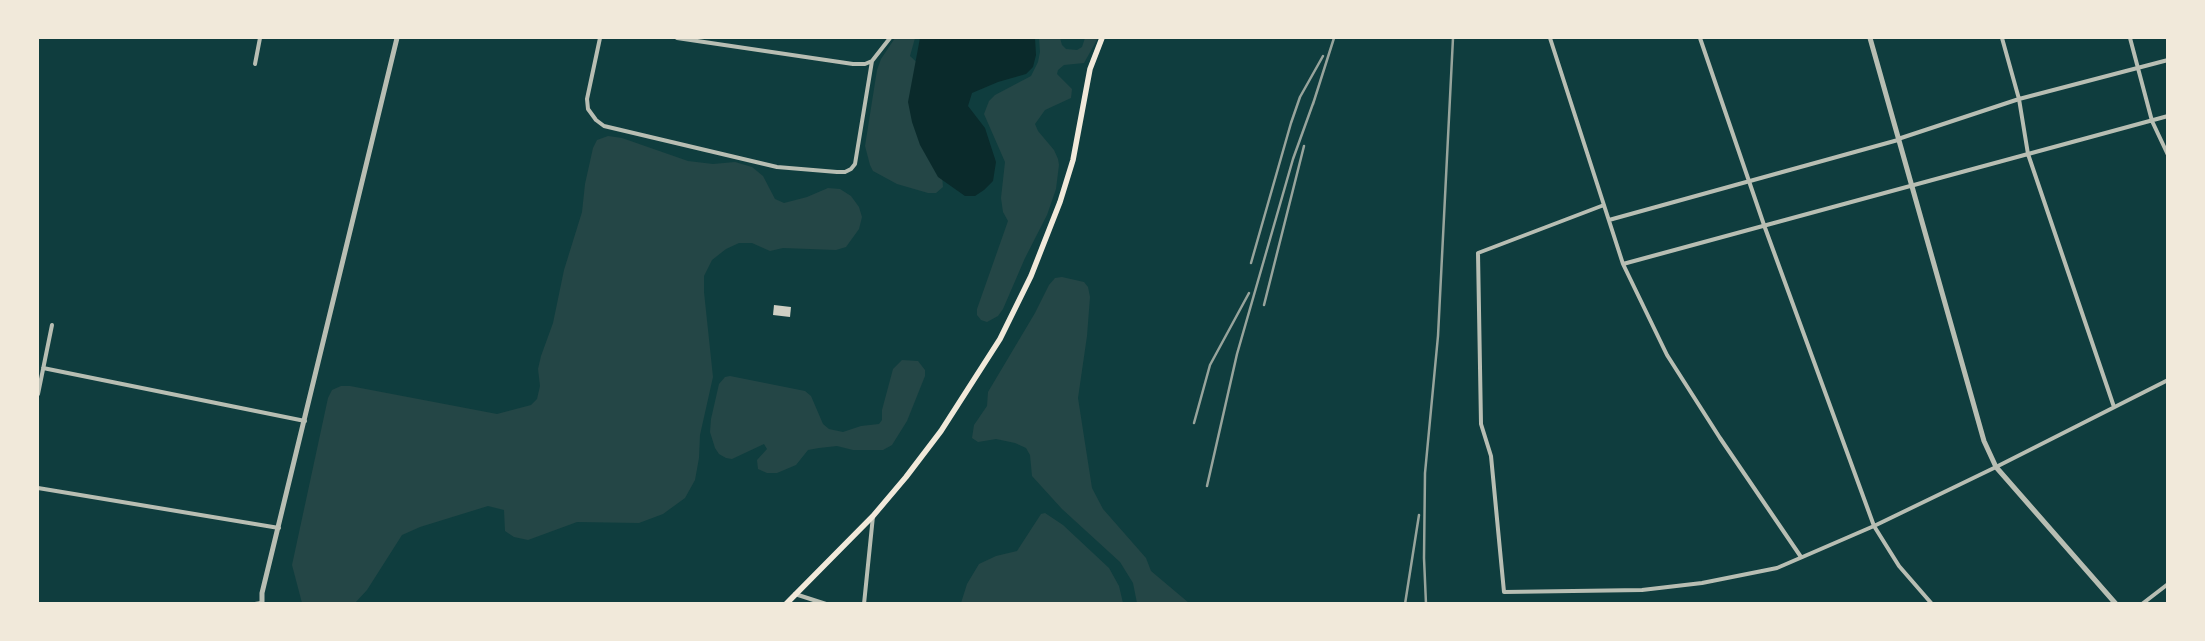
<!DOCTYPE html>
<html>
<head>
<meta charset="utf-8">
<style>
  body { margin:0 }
  #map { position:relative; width:2205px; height:641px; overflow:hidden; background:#0f3d3e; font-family:Ubuntu,sans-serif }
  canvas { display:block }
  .frame { position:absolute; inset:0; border:39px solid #f1e9da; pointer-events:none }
</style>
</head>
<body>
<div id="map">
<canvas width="2205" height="641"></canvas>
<div class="frame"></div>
</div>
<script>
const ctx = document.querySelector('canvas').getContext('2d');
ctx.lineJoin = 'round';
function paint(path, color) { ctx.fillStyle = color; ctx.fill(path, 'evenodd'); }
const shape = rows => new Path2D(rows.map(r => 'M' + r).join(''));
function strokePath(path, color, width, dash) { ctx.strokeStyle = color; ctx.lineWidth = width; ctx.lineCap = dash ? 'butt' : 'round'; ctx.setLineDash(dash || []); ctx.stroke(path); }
paint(shape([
  [895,38,915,38,910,56,923,68,942,175,943,187,936,193,928,193,897,184,873,171,870,165,865,146,877,70,881,59],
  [1039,38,1060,38,1062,45,1066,49,1077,50,1082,47,1085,38,1098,38,1084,63,1064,65,1058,70,1057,74,1072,89,1071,98,1045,110,1035,124,1038,131,1054,150,1058,159,1059,165,1056,189,1047,215,1025,258,1003,309,998,316,987,322,981,320,977,315,977,309,1008,221,1003,212,1001,198,1005,162,984,114,989,101,995,95,1031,76,1038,62,1040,52],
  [608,136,622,138,688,161,713,164,735,162,752,167,763,176,775,199,784,203,807,197,828,188,840,189,851,196,859,207,862,217,859,229,846,247,836,250,783,248,770,251,752,243,739,243,726,249,712,260,704,276,704,292,713,377,700,435,699,458,695,480,685,498,663,514,639,523,577,522,528,540,514,537,505,531,504,510,488,506,420,527,402,535,367,590,355,603,302,603,292,565,328,398,332,390,341,386,350,386,497,414,531,405,537,399,540,386,538,369,541,356,553,323,564,270,582,212,585,184,593,148,597,140],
  [1062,277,1084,282,1088,287,1090,297,1087,336,1078,398,1092,488,1103,509,1146,558,1151,571,1189,603,1137,603,1133,583,1120,562,1062,509,1032,476,1030,455,1026,448,1015,443,996,439,978,442,972,438,974,425,987,406,988,392,1035,313,1049,285,1055,278],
  [902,360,918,361,925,370,925,376,907,421,892,445,883,450,853,450,837,446,819,448,808,450,796,465,777,473,767,473,758,469,757,460,767,449,764,444,732,459,726,458,719,454,715,448,710,432,711,419,719,384,725,377,730,376,805,391,811,396,823,424,829,429,843,432,861,426,879,424,882,420,882,410,893,369],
  [1045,513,1063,525,1109,568,1119,586,1123,603,961,603,967,584,979,564,996,556,1017,551,1041,514]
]), '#244646');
paint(shape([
  [920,38,1035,38,1036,55,1033,67,1026,74,998,82,972,93,968,106,985,128,996,162,993,181,984,190,975,196,965,196,938,177,920,145,912,122,908,102]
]), '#0a2a2b');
paint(shape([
  [774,305,791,307,790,317,773,315]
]), '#cfcfc3');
strokePath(shape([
  [600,38,587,99,588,109,596,120,604,126,777,167,837,172,845,172,851,169,855,164,872,61],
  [677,38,853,64,865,64,872,61,890,38],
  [1550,38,1623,264,1667,355,1720,438,1801,557],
  [1700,38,1764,225,1874,526,1899,566,1932,604],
  [2002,38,2019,99,2028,154,2114,407],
  [2130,38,2152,121,2168,155],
  [255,64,260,38],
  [1898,139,2019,99,2168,60],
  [1604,205,1478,253,1481,424,1491,456,1504,592,1642,590,1702,583,1777,568,1874,526,1996,467,2168,380],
  [1609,220,1898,140],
  [1623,264,2168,116],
  [43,368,305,421],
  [38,394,52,325],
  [38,488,279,528],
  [795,594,826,604],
  [255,604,261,603],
  [864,604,873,516],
  [2142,604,2168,584]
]), '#b8beb3', 4);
strokePath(shape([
  [1870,38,1984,441,1996,467,2116,604],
  [262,604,262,593,397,38]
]), '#b8beb3', 5);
strokePath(shape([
  [786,604,873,516,906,477,941,431,1000,339,1031,276,1060,202,1073,160,1090,69,1102,38]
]), '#f1e9da', 5.5);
strokePath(shape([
  [1313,104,1334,38],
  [1251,263,1291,123,1300,97,1323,56],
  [1264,305,1304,146],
  [1194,423,1210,365,1249,293],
  [1207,486,1237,354,1293,159,1315,98],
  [1405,604,1419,515],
  [1426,604,1424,558,1425,473,1438,336,1453,38]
]), '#97a49c', 2.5);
</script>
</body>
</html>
